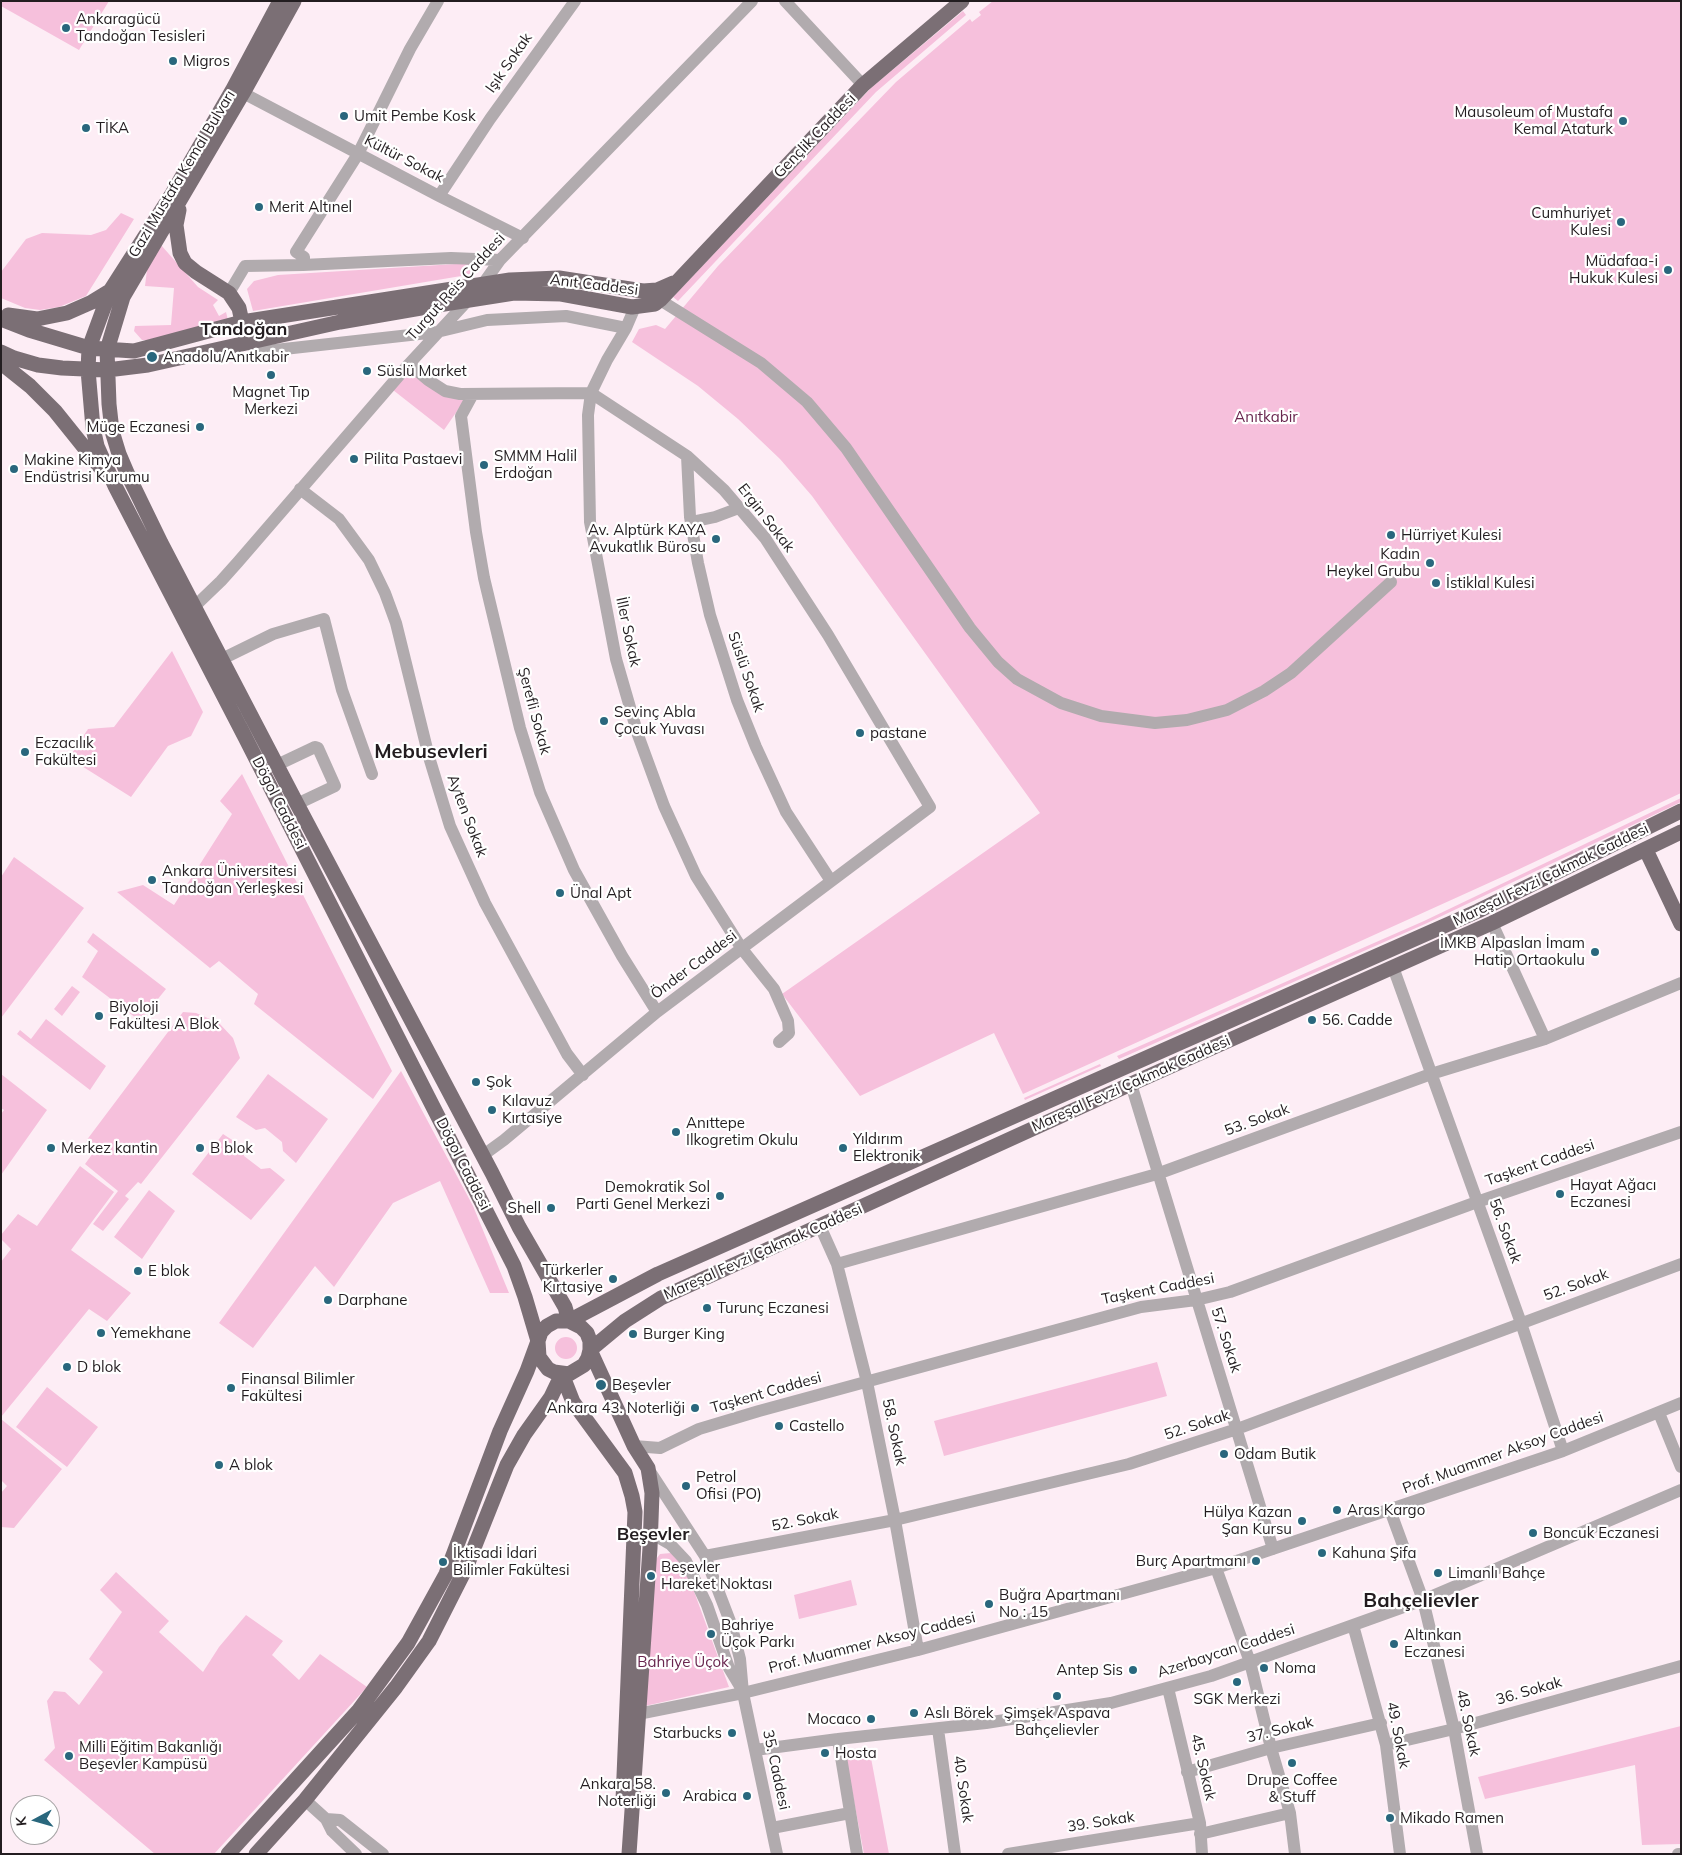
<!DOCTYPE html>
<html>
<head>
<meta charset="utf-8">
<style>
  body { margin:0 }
  #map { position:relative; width:1682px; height:1855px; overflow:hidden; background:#fdedf5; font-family:Mulish,sans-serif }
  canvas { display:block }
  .frame { position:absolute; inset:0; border:2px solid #231d20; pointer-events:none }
  .north { position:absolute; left:10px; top:1795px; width:50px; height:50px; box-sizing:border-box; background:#fff; border:1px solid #a7a5a6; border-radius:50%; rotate:264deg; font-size:14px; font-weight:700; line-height:20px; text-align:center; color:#231d20 }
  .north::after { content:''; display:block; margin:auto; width:18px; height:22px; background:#29677d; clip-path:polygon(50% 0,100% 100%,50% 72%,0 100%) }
</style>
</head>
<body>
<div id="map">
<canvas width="1682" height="1855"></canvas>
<div class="frame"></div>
<div class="north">K</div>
</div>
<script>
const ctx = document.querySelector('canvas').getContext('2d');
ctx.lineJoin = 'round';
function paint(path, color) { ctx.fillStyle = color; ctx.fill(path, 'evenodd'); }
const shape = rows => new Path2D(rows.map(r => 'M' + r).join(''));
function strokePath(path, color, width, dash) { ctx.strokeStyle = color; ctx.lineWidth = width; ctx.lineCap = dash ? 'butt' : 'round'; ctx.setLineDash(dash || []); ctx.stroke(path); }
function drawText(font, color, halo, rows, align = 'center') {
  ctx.font = font + ' Mulish,sans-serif'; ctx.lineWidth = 4.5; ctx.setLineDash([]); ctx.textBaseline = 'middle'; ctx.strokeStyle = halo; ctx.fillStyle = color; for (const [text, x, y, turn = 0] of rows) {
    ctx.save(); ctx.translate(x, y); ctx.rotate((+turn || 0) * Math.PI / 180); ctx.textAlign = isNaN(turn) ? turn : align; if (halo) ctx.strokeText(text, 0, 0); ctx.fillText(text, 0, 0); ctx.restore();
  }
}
paint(shape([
  [1,1,109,1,79,50,1,6],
  [993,1,1681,1,1681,793,1513,872,1023,1094,994,1033,860,1096,782,994,1040,813,812,496,780,459,738,419,698,386,632,342,639,329,656,325,665,329,718,266,896,82,970,19,972,22,981,15,979,12],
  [963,11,966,15,876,92,678,301,673,297,871,88],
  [121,213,134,219,86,296,59,307,40,310,25,308,1,298,1,272,26,239,42,233,91,235,106,230],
  [161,245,198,287,218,300,213,305,219,316,226,312,228,320,152,340,142,340,134,331,135,326,171,325,174,288,145,286,147,270],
  [472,263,473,274,253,311,247,289,254,281,278,275],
  [409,371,466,398,444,430,393,390],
  [172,651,203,712,191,736,168,746,131,797,69,758,88,729,114,727],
  [242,774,392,1071,373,1099,254,1004,258,994,219,961,210,968,117,892,143,885,174,905,232,814,220,801],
  [1681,798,1681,802,1425,924,1119,1059,1117,1056,1424,921],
  [14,857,84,908,1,1018,1,877],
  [93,933,166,989,140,1021,82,977,98,951,87,942],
  [72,986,80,992,62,1016,54,1009],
  [183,1012,196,1013,219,1023,233,1038,240,1058,141,1184,138,1182,125,1196,129,1199,103,1231,93,1224,118,1191,85,1164,96,1149,86,1141],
  [46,1019,106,1066,90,1090,17,1034,20,1030,31,1039],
  [1100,1064,1101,1066,1025,1100,1024,1098],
  [401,1071,473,1206,509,1293,490,1293,440,1181,393,1203,334,1287,315,1266,253,1348,219,1323],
  [1,1074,47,1110,1,1175,1,1114,4,1110,1,1108],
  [268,1074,328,1119,296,1163,283,1151,282,1142,265,1128,256,1130,236,1117],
  [223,1134,243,1147,244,1156,261,1169,270,1168,285,1180,251,1220,192,1174],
  [80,1166,114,1192,71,1250,131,1293,107,1321,89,1309,1,1417,1,1262,11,1249,1,1239,1,1235,18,1214,37,1226],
  [149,1190,175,1211,142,1259,114,1237],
  '555 1348a11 11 0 1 1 22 0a11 11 0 1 1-22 0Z',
  [1157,1362,1167,1396,944,1456,934,1421],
  [47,1387,98,1427,67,1467,16,1427],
  [1,1419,62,1469,14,1528,1,1527,1,1493,7,1486,1,1480],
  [671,1553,678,1558,688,1575,729,1687,645,1706,654,1562,660,1554],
  [116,1572,169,1621,159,1632,203,1672,219,1647,246,1615,283,1641,272,1655,299,1680,320,1654,367,1687,214,1854,155,1854,44,1760,55,1748,47,1701,54,1691,65,1692,79,1705,103,1672,89,1659,122,1612,100,1590],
  [851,1580,857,1605,799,1619,794,1595],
  [1681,1726,1681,1844,1642,1845,1635,1765,1485,1799,1478,1777],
  [871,1758,889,1854,864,1854,846,1759]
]), '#f6c0dc');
strokePath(shape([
  [785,1,863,85],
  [243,93,439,196,523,238],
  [439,196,490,119,575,1],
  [303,265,451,258,500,260],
  [229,293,245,266,303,265,304,257,296,252,358,154,410,49,438,1],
  [660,300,761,363,807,402,846,448,970,628,998,662,1017,679,1061,703,1101,716,1155,723,1187,720,1227,710,1264,691,1291,673,1391,582],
  [635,307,626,328,607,360,591,393,588,415,590,522,616,659,638,735,664,806,696,876,742,949,774,989,788,1021,789,1033,779,1042],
  [250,342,257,352,437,332,487,320,566,316,626,328],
  [409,364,428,380,445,391,460,394,591,393,687,456,724,490,765,538,828,635,930,807,657,1012,504,1140,482,1156],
  [473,394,461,416,476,532,484,578,520,728,540,792,574,870,622,956,657,1012],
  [687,456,690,517,698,563,710,615,737,700,756,747,786,812,831,881],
  [300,489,339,519,369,560,385,593,396,623,429,757,450,826,485,903,567,1054,583,1075],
  [691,522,715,517,739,508],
  [195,606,221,581,238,562,409,364,483,284,500,260,752,1],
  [222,659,273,634,324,619,342,690,372,774],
  [277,765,315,747,318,748,335,786,297,804],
  [1492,923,1545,1039],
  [1393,967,1521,1323,1563,1451],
  [1131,1084,1273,1549],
  [820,1226,837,1264,867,1382,895,1520,918,1650],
  [837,1264,1157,1174,1431,1074,1545,1039,1681,983],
  [1659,1413,1681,1467],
  [634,1446,660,1448,699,1429,759,1411,1141,1307,1196,1300,1230,1292,1477,1202,1681,1132],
  [649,1470,705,1556,731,1624,740,1659,743,1693,777,1854],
  [1390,1510,1423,1600,1454,1729,1477,1854],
  [651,1533,670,1544,686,1561,707,1605,729,1668,741,1688],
  [705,1556,895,1520,1129,1464,1237,1429,1681,1264],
  [1216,1568,1250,1662,1271,1748,1290,1813,1295,1854],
  [1353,1625,1386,1745,1400,1854],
  [1168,1688,1200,1823,1202,1854],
  [638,1714,743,1693,918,1650,1216,1568,1563,1451,1681,1403],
  [938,1729,955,1854],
  [838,1739,857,1854],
  [1386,1745,1454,1729,1681,1666],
  [755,1750,838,1739,986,1723,1111,1703,1211,1676,1423,1600,1681,1490],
  [1187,1772,1271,1748,1381,1723],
  [305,1800,326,1819,332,1831,356,1854],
  [326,1819,340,1820,383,1854],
  [772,1828,850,1813],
  [1200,1834,1290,1813],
  [1008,1854,1200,1823],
  [1678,1854,1681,1854]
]), '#b1abae', 12);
strokePath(shape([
  [294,1,243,93,123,297,107,350,109,404,112,431,119,454,128,475,161,543,297,804,492,1173,519,1227,565,1307,569,1321],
  [179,210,176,225,180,253,185,263,196,272,229,293,239,308,242,322],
  [8,315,37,319,67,313,92,302,110,291],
  [1,319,29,330,89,348,134,351,242,322,510,280,559,278,643,291,657,290,673,283],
  [1,352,14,358,38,365,62,368,107,370,148,365,340,322,444,304,514,293,561,294,632,307,655,304,660,300,863,85,962,1],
  [1,363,30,386,55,411,100,467],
  [1646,850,1681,924],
  [569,1321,658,1274,1478,911,1681,811],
  [590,1350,625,1321,661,1298,1131,1084,1492,923,1681,832],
  [590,1350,634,1446,648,1468,652,1493,650,1548,629,1854],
  [562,1374,573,1402,625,1473,632,1496,635,1512,623,1800],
  [228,1854,359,1710,408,1643,446,1574,500,1431,527,1371,538,1341,541,1332,547,1326,556,1321,569,1321,581,1327,587,1333,590,1341,590,1350,588,1358,584,1365,569,1374,554,1372,548,1369,539,1357,538,1341,525,1297,514,1266,245,737,115,486,97,446,93,428,88,370,89,348,110,291,172,194,233,89,280,1],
  [256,1854,305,1800,396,1687,429,1641,466,1568,507,1465,524,1435,551,1397,562,1374]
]), '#7b6f75', 15);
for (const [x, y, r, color] of [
  [66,28,5,"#29677d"],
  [173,61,5,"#29677d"],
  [344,116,5,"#29677d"],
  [1623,121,5,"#29677d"],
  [86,128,5,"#29677d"],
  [259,207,5,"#29677d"],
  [1621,222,5,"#29677d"],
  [1668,270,5,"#29677d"],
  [152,357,6,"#29677d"],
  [367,371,5,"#29677d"],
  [271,375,5,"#29677d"],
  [200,427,5,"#29677d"],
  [354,459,5,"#29677d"],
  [484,465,5,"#29677d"],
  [14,469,5,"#29677d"],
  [1391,535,5,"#29677d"],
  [716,539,5,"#29677d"],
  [1430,563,5,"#29677d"],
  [1436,583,5,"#29677d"],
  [604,721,5,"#29677d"],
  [860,733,5,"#29677d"],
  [25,752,5,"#29677d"],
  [152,880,5,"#29677d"],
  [560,893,5,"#29677d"],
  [1595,952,5,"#29677d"],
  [99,1016,5,"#29677d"],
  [1312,1020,5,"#29677d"],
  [476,1082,5,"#29677d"],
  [492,1110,5,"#29677d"],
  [676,1132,5,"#29677d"],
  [51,1148,5,"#29677d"],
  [200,1148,5,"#29677d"],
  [843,1148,5,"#29677d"],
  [1560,1194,5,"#29677d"],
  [720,1196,5,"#29677d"],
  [551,1208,5,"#29677d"],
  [138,1271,5,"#29677d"],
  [613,1279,5,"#29677d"],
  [328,1300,5,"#29677d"],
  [707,1308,5,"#29677d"],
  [101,1333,5,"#29677d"],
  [633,1334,5,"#29677d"],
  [67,1367,5,"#29677d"],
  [601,1385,6,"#29677d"],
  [231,1388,5,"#29677d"],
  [695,1408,5,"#29677d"],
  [779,1426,5,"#29677d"],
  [1224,1454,5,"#29677d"],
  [219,1465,5,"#29677d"],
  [686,1486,5,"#29677d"],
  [1337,1510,5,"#29677d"],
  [1302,1521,5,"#29677d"],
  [1533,1533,5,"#29677d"],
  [1322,1553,5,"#29677d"],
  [1256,1561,5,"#29677d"],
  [443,1562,5,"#29677d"],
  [1438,1573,5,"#29677d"],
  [651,1576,5,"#29677d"],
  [989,1604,5,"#29677d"],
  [711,1634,5,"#29677d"],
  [1394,1644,5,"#29677d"],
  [1264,1668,5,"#29677d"],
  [1133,1670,5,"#29677d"],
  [1237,1682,5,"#29677d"],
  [1057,1696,5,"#29677d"],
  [914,1713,5,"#29677d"],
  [871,1719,5,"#29677d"],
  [732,1733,5,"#29677d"],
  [825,1753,5,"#29677d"],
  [69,1756,5,"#29677d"],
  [1292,1763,5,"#29677d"],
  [666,1793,5,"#29677d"],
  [747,1796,5,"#29677d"],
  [1390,1818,5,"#29677d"]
]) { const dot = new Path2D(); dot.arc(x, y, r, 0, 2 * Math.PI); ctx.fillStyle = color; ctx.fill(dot); strokePath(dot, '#fff', 2); }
drawText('15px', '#231d20', '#fff', [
  ["Ankaragücü",76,19],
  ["Tandoğan Tesisleri",76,36],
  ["Migros",183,61],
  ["Mausoleum of Mustafa",1613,112,"right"],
  ["Kemal Ataturk",1613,129,"right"],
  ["Umit Pembe Kosk",354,116],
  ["TİKA",96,128],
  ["Merit Altınel",269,207],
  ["Cumhuriyet",1611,213,"right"],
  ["Kulesi",1611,230,"right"],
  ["Müdafaa-i",1658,261,"right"],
  ["Hukuk Kulesi",1658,278,"right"],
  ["Anadolu/Anıtkabir",163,357],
  ["Süslü Market",377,371],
  ["Magnet Tıp",271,392,"center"],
  ["Merkezi",271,409,"center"],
  ["Müge Eczanesi",190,427,"right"],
  ["SMMM Halil",494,456],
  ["Erdoğan",494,473],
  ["Pilita Pastaevi",364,459],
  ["Makine Kimya",24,460],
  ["Endüstrisi Kurumu",24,477],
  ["Av. Alptürk KAYA",706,530,"right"],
  ["Avukatlık Bürosu",706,547,"right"],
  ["Hürriyet Kulesi",1401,535],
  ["Kadın",1420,554,"right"],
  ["Heykel Grubu",1420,571,"right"],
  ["İstiklal Kulesi",1446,583],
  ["Sevinç Abla",614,712],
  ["Çocuk Yuvası",614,729],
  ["pastane",870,733],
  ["Eczacılık",35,743],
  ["Fakültesi",35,760],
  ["Ankara Üniversitesi",162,871],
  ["Tandoğan Yerleşkesi",162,888],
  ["Ünal Apt",570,893],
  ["İMKB Alpaslan İmam",1585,943,"right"],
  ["Hatip Ortaokulu",1585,960,"right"],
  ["Biyoloji",109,1007],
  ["Fakültesi A Blok",109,1024],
  ["56. Cadde",1322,1020],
  ["Şok",486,1082],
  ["Kılavuz",502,1101],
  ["Kırtasiye",502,1118],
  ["Anıttepe",686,1123],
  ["Ilkogretim Okulu",686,1140],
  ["Yıldırım",853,1139],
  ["Elektronik",853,1156],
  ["Merkez kantin",61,1148],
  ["B blok",210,1148],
  ["Hayat Ağacı",1570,1185],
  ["Eczanesi",1570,1202],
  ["Demokratik Sol",710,1187,"right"],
  ["Parti Genel Merkezi",710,1204,"right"],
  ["Shell",541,1208,"right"],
  ["Türkerler",603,1270,"right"],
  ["Kırtasiye",603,1287,"right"],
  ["E blok",148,1271],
  ["Darphane",338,1300],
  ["Turunç Eczanesi",717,1308],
  ["Yemekhane",111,1333],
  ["Burger King",643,1334],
  ["D blok",77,1367],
  ["Finansal Bilimler",241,1379],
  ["Fakültesi",241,1396],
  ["Beşevler",612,1385],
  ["Ankara 43. Noterliği",685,1408,"right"],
  ["Castello",789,1426],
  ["Odam Butik",1234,1454],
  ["A blok",229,1465],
  ["Petrol",696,1477],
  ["Ofisi (PO)",696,1494],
  ["Aras Kargo",1347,1510],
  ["Hülya Kazan",1292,1512,"right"],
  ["Şan Kursu",1292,1529,"right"],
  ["Boncuk Eczanesi",1543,1533],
  ["İktisadi İdari",453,1553],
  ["Bilimler Fakültesi",453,1570],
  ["Kahuna Şifa",1332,1553],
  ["Burç Apartmanı",1246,1561,"right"],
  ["Beşevler",661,1567],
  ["Hareket Noktası",661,1584],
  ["Limanlı Bahçe",1448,1573],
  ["Buğra Apartmanı",999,1595],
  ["No : 15",999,1612],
  ["Bahriye",721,1625],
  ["Üçok Parkı",721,1642],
  ["Altınkan",1404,1635],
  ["Eczanesi",1404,1652],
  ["Noma",1274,1668],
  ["Antep Sis",1123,1670,"right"],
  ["SGK Merkezi",1237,1699,"center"],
  ["Aslı Börek",924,1713],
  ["Şimşek Aspava",1057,1713,"center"],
  ["Bahçelievler",1057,1730,"center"],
  ["Mocaco",861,1719,"right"],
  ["Starbucks",722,1733,"right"],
  ["Milli Eğitim Bakanlığı",79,1747],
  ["Beşevler Kampüsü",79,1764],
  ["Hosta",835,1753],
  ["Drupe Coffee",1292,1780,"center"],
  ["& Stuff",1292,1797,"center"],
  ["Ankara 58.",656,1784,"right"],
  ["Noterliği",656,1801,"right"],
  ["Arabica",737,1796,"right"],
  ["Mikado Ramen",1400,1818]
], 'left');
drawText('15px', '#231d20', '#fff', [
  ["Işık Sokak",509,63,-55],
  ["Gençlik Caddesi",815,136,-46],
  ["Kültür Sokak",404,159,27],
  ["Gazi Mustafa Kemal Bulvarı",182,174,-59],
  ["Anıt Caddesi",594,285,7],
  ["Turgut Reis Caddesi",456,287,-48],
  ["Ergin Sokak",766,518,52],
  ["İller Sokak",628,632,78],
  ["Süslü Sokak",746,672,71],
  ["Şerefli Sokak",534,711,75],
  ["Dögol Caddesi",279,803,63],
  ["Ayten Sokak",467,816,69],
  ["Mareşal Fevzi Çakmak Caddesi",1551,875,-26],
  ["Önder Caddesi",694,965,-37],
  ["Mareşal Fevzi Çakmak Caddesi",1131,1084,-24],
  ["53. Sokak",1257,1120,-20],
  ["Taşkent Caddesi",1540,1163,-19],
  ["Dögol Caddesi",463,1164,63],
  ["56. Sokak",1505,1231,70],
  ["Mareşal Fevzi Çakmak Caddesi",763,1252,-24],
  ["52. Sokak",1576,1285,-20],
  ["Taşkent Caddesi",1158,1289,-11],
  ["57. Sokak",1226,1340,72],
  ["Taşkent Caddesi",766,1393,-16],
  ["52. Sokak",1197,1425,-18],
  ["58. Sokak",894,1432,78],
  ["Prof. Muammer Aksoy Caddesi",1503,1453,-20],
  ["52. Sokak",805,1520,-11],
  ["Prof. Muammer Aksoy Caddesi",872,1643,-14],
  ["Azerbaycan Caddesi",1226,1651,-18],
  ["36. Sokak",1529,1691,-16],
  ["48. Sokak",1468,1723,78],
  ["37. Sokak",1280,1730,-14],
  ["49. Sokak",1398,1735,79],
  ["45. Sokak",1203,1767,77],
  ["35. Caddesi",776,1770,78],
  ["40. Sokak",963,1789,82],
  ["39. Sokak",1101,1822,-9]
]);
drawText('15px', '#69264f', '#fff', [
  ["Anıtkabir",1266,417],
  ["Bahriye Üçok",683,1662]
]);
drawText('bold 18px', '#231d20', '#fff', [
  ["Tandoğan",244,330],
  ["Beşevler",653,1535]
]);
drawText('bold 20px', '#231d20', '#fff', [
  ["Mebusevleri",431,752],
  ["Bahçelievler",1421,1601]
]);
</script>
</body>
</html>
